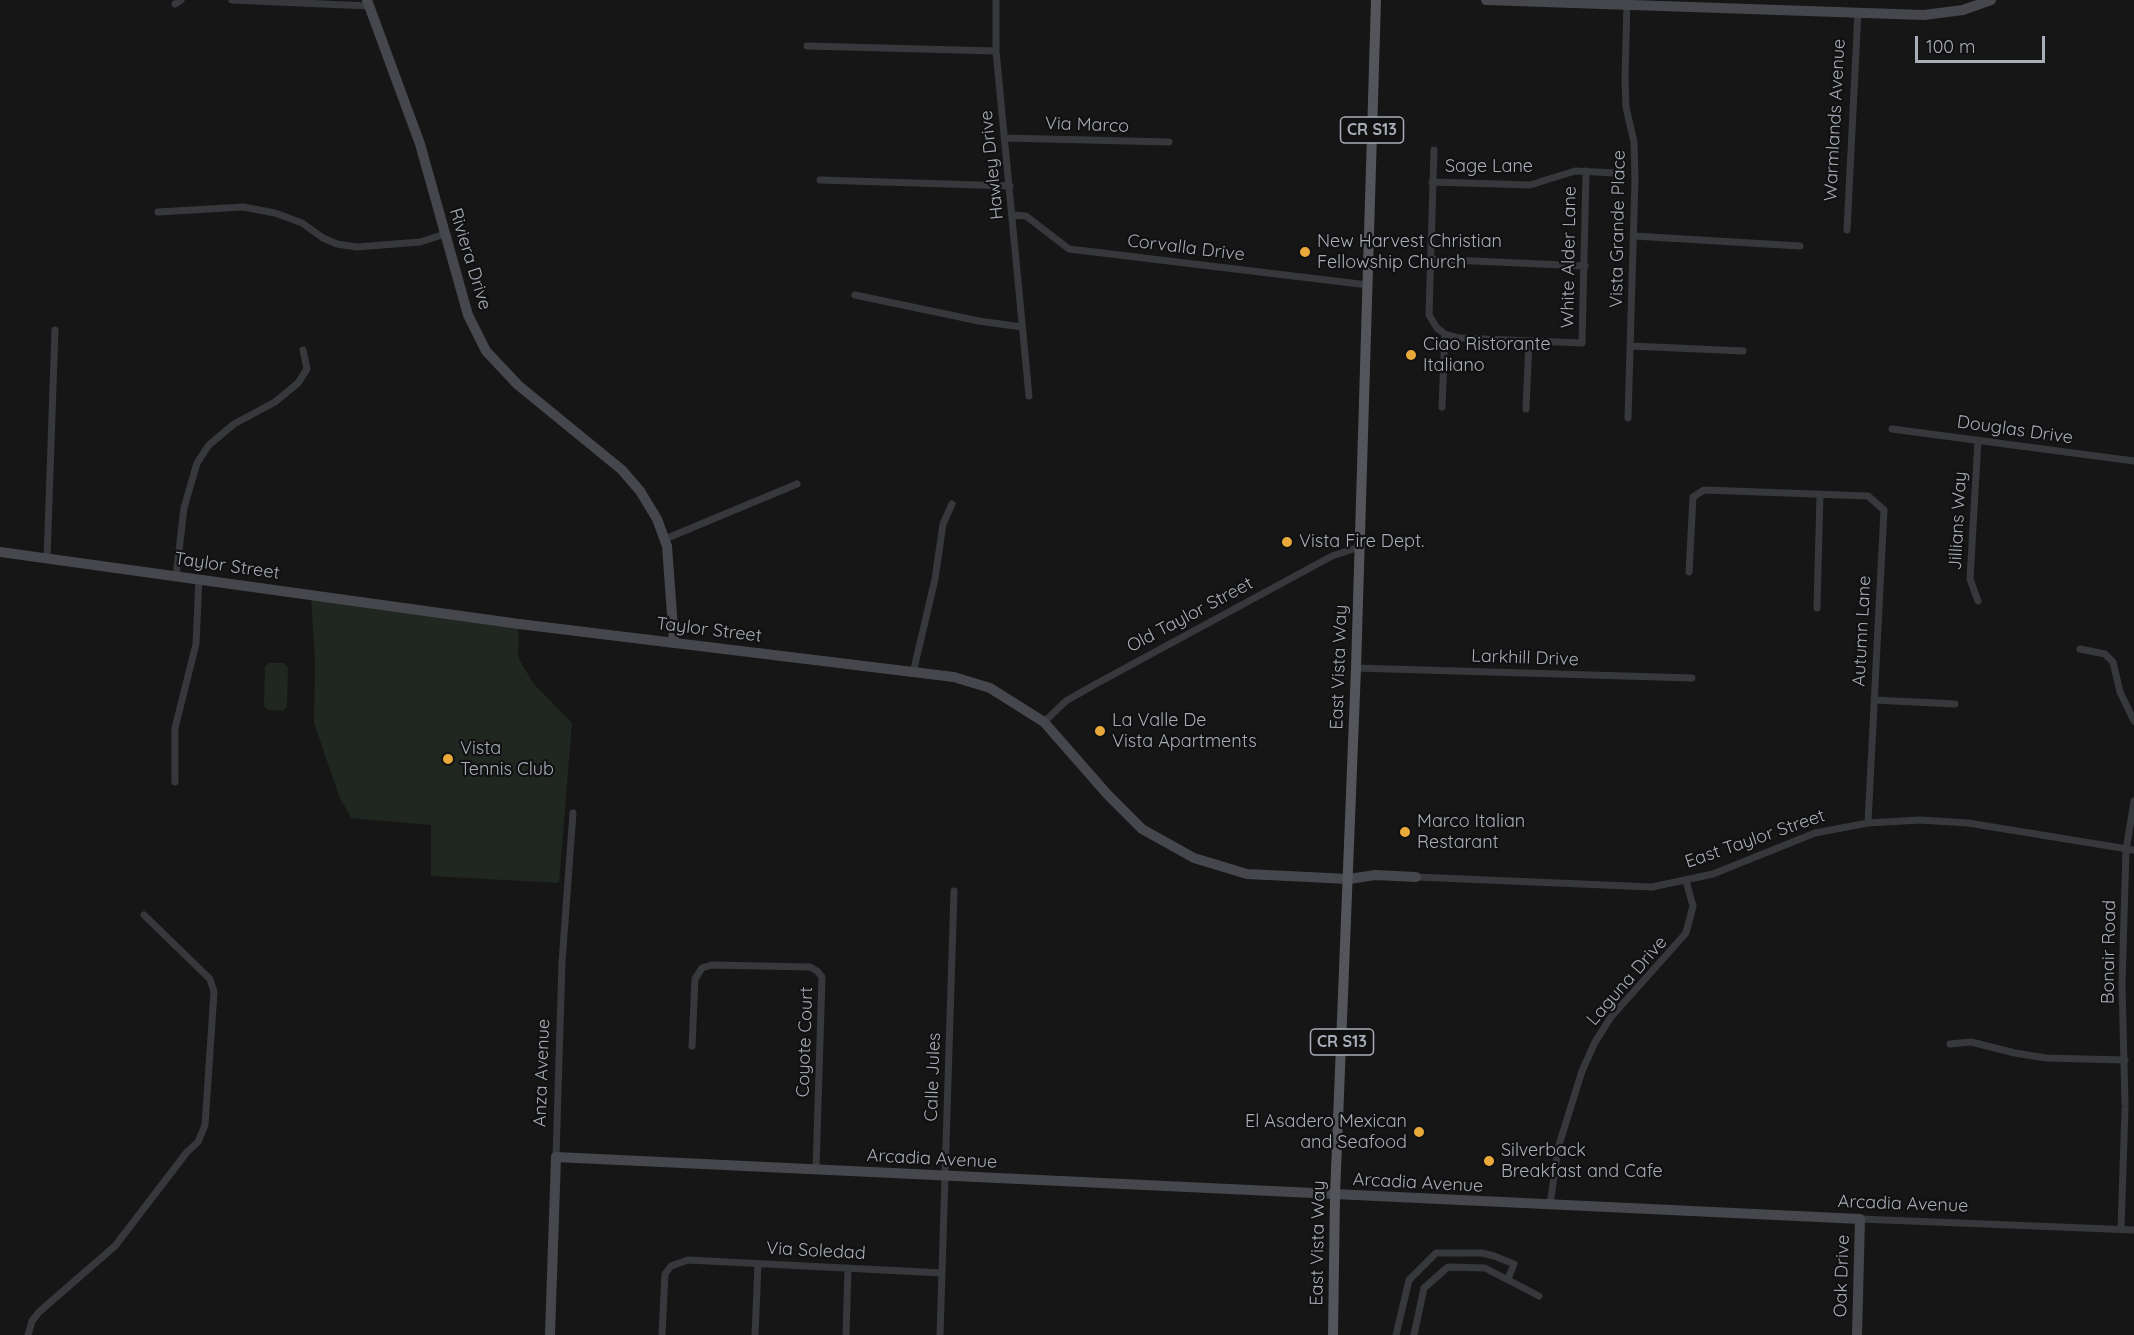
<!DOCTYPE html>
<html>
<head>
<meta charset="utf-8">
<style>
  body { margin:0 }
  #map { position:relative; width:2134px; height:1335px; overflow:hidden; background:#161617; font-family:Quicksand,sans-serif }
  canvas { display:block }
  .scale { position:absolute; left:1915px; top:36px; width:130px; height:27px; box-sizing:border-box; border:3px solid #a8adb7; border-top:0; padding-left:8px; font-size:18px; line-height:21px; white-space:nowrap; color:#a8adb7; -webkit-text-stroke:4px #111112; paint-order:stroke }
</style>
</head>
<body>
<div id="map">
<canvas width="2134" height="1335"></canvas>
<div class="scale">100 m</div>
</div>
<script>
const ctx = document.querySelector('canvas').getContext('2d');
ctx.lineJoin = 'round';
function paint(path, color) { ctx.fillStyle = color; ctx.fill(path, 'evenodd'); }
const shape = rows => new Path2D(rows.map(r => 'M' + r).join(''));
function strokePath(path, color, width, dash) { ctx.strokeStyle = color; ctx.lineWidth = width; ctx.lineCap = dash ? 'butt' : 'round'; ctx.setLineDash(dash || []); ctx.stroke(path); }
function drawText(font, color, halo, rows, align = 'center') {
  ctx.font = font + ' Quicksand,sans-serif'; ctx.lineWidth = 4.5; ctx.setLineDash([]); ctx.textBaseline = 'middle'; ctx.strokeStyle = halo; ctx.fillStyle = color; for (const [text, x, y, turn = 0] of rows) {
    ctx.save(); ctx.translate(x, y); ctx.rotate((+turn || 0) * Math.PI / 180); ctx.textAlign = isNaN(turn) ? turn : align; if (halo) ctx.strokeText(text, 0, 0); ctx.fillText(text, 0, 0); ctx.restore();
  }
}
paint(shape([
  [311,596,519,624,518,657,533,683,572,723,559,883,431,876,431,825,351,818,339,796,314,723,315,662],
  [269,663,284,663,288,668,287,707,283,711,268,710,264,706,265,667]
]), '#202720');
strokePath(shape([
  [232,0,369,6],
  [996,0,996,51,1029,396],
  [1627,2,1625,79,1626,107,1634,142,1635,179,1628,418],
  [175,4,181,0],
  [807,46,996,51],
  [1005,138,1169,142],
  [1434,150,1429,315,1437,328,1445,334,1459,338,1582,343,1586,171],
  [820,180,1010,186],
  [1432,182,1530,185,1575,171,1616,173],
  [158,212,243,207,275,213,302,223,323,238,337,244,357,247,420,242,445,234],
  [1012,215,1026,216,1069,249,1368,285],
  [1847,230,1858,12],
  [1634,236,1800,246],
  [1429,259,1585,266],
  [855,295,979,321,1022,327],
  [1631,346,1743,351],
  [1442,407,1445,334],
  [1526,409,1529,341],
  [1892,429,2134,461],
  [665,539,797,484],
  [47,559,55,330],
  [1689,572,1693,497,1704,490,1868,496,1884,510,1868,823],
  [176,576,184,508,197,463,209,445,234,424,275,402,298,383,307,369,303,350],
  [1978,601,1970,579,1978,440],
  [1817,608,1820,494],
  [2080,649,2105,654,2113,662,2120,692,2134,721],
  [1356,668,1692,678],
  [913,673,935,579,943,524,952,504],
  [1874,700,1955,704],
  [1044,722,1066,701,1094,685,1332,556,1359,547],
  [175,782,175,728,196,644,199,579],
  [1416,877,1652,887,1713,874,1815,833,1868,823,1920,820,1968,823,2134,850],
  [1950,1044,1971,1042,2015,1053,2046,1058,2125,1060],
  [692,1046,695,979,702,968,712,965,810,967,817,971,822,977,816,1169],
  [2125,1104,2122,985,2126,850,2134,801],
  [556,1157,562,962,573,813],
  [1550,1205,1558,1148,1582,1071,1595,1042,1611,1017,1686,933,1693,906,1686,881],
  [1860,1219,2134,1230],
  [2121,1229,2125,1109],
  [28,1335,32,1321,39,1312,115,1246,187,1152,198,1142,205,1125,214,992,210,979,144,915],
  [662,1335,665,1274,671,1266,688,1260,942,1273],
  [755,1335,758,1264],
  [846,1335,848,1268],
  [940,1335,954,891],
  [1396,1335,1409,1280,1436,1253,1482,1253,1494,1256,1514,1264,1508,1279],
  [1414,1335,1424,1288,1448,1267,1485,1268,1539,1296]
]), '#37383c', 7);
strokePath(shape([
  [367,0,420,144,468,315,486,351,518,385,622,470,640,491,657,519,667,546,674,642],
  [1486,0,1924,15,1963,10,1991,0],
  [0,552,519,624,954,677,990,688,1044,722,1107,794,1142,829,1194,858,1247,874,1349,879,1375,875,1416,877],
  [550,1335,556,1157,1860,1219,1857,1335]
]), '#45474c', 10);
strokePath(shape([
  [1333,1335,1335,1195,1356,668,1376,0]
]), '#53555b', 10);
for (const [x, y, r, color] of [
  [1305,252,6,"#eaaa3b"],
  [1411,355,6,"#eaaa3b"],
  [1287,542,6,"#eaaa3b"],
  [1100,731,6,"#eaaa3b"],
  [448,759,6,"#eaaa3b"],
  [1405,832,6,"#eaaa3b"],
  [1419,1132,6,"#eaaa3b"],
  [1489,1161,6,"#eaaa3b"]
]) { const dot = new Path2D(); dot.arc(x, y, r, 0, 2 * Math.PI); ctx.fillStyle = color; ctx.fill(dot); strokePath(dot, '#111112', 2); }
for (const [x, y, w] of [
  [1372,130,63],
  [1342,1042,63]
]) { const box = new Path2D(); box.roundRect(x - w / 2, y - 13, w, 26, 4.5); ctx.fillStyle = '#111112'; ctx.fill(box); strokePath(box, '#a8adb7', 1.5); }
drawText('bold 16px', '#a8adb7', null, [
  ["CR S13",1372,130],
  ["CR S13",1342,1042]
]);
drawText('18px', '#a8adb7', '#111112', [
  ["Warmlands Avenue",1835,120,-87],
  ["Via Marco",1087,125,2],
  ["Hawley Drive",992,165,-96],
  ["Sage Lane",1489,167],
  ["Vista Grande Place",1618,229,-89],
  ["Corvalla Drive",1186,248,7],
  ["White Alder Lane",1569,257,-89],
  ["Riviera Drive",470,259,73],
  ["Douglas Drive",2015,430,8],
  ["Jillians Way",1958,521,-87],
  ["Taylor Street",227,566,8],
  ["Old Taylor Street",1190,615,-28],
  ["Taylor Street",709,630,7],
  ["Autumn Lane",1862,631,-87],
  ["Larkhill Drive",1525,658,2],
  ["East Vista Way",1339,667,-88],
  ["East Taylor Street",1755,839,-19],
  ["Bonair Road",2109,952,-89],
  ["Laguna Drive",1627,981,-49],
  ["Coyote Court",805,1042,-88],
  ["Anza Avenue",542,1073,-88],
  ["Calle Jules",933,1077,-88],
  ["Arcadia Avenue",932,1159,3],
  ["Arcadia Avenue",1418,1183,3],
  ["Arcadia Avenue",1903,1204,2],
  ["East Vista Way",1318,1243,-89],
  ["Via Soledad",816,1251,3],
  ["Oak Drive",1842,1276,-88]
]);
drawText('18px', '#a8adb7', '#111112', [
  ["New Harvest Christian",1317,242],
  ["Fellowship Church",1317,263],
  ["Ciao Ristorante",1423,345],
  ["Italiano",1423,366],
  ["Vista Fire Dept.",1299,542],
  ["La Valle De",1112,721],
  ["Vista Apartments",1112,742],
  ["Vista",460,749],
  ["Tennis Club",460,770],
  ["Marco Italian",1417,822],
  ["Restarant",1417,843],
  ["El Asadero Mexican",1407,1122,"right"],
  ["and Seafood",1407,1143,"right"],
  ["Silverback",1501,1151],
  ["Breakfast and Cafe",1501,1172]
], 'left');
</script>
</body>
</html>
